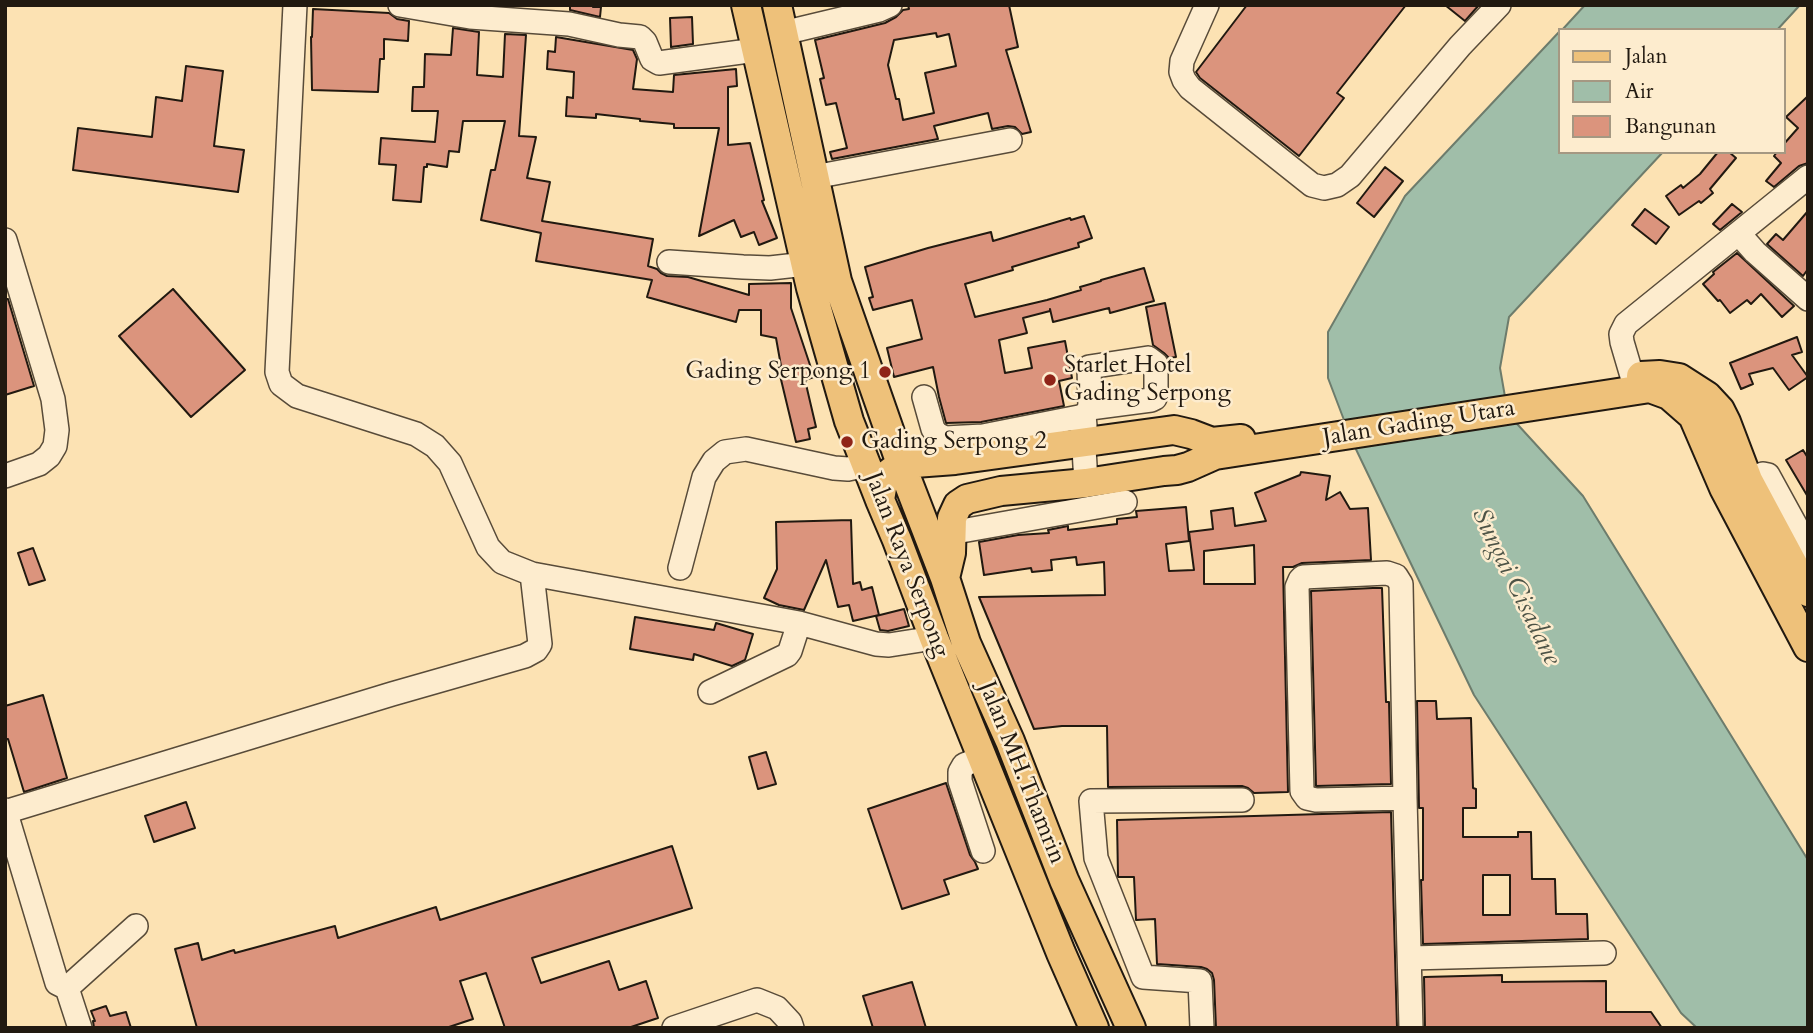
<!DOCTYPE html>
<html>
<head>
<meta charset="utf-8">
<style>
  body { margin:0 }
  #map { position:relative; width:1813px; height:1033px; overflow:hidden; background:#fce2b3; font-family:Cardo,serif }
  canvas { display:block }
  .frame { position:absolute; inset:0; border:7px solid #211910; pointer-events:none }
  .legend { position:absolute; left:1558px; top:28px; width:228px; height:126px; box-sizing:border-box; background:#fdecce; border:2px solid #a59882; margin:0; padding:9px 12px; list-style:none; font-size:21px; color:#211910 }
  .legend li { display:flex; align-items:center; gap:14px; height:35px }
  .legend b { width:35px; border:2px solid #a59882 }
</style>
</head>
<body>
<div id="map">
<canvas width="1813" height="1033"></canvas>
<div class="frame"></div>
<ul class="legend">
<li><b style="height:9px;background:#eec17a"></b>Jalan</li>
<li><b style="height:19px;background:#a0bea9"></b>Air</li>
<li><b style="height:19px;background:#db947d"></b>Bangunan</li>
</ul>
</div>
<script>
const ctx = document.querySelector('canvas').getContext('2d');
ctx.lineJoin = 'round';
function paint(path, color) { ctx.fillStyle = color; ctx.fill(path, 'evenodd'); }
const shape = rows => new Path2D(rows.map(r => 'M' + r).join(''));
function strokePath(path, color, width, dash) { ctx.strokeStyle = color; ctx.lineWidth = width; ctx.lineCap = dash ? 'butt' : 'round'; ctx.setLineDash(dash || []); ctx.stroke(path); }
function drawText(font, color, halo, rows, align = 'center') {
  ctx.font = font + ' Cardo,serif'; ctx.lineWidth = 5; ctx.setLineDash([]); ctx.textBaseline = 'middle'; ctx.strokeStyle = halo; ctx.fillStyle = color; for (const [text, x, y, turn = 0] of rows) {
    ctx.save(); ctx.translate(x, y); ctx.rotate((+turn || 0) * Math.PI / 180); ctx.textAlign = isNaN(turn) ? turn : align; if (halo) ctx.strokeText(text, 0, 0); ctx.fillText(text, 0, 0); ctx.restore();
  }
}
const water = shape([
  [1585,5,1800,5,1777,30,1562,30,1585,5],
  [1559,32,1559,152,1663,152,1509,317,1500,368,1508,414,1583,496,1808,860,1808,1028,1697,1028,1681,1013,1474,695,1352,441,1328,378,1328,332,1405,196,1559,32]
]);
paint(water, '#a0bea9');
strokePath(water, '#6d7c6c', 2);
const building = shape([
  [570,5,594,5,593,7,601,7,600,17,570,10,570,5],
  [908,5,1009,5,1018,47,1006,50,1031,132,1022,134,1015,127,1008,126,992,129,988,113,934,126,938,139,832,159,830,152,847,148,836,103,826,105,820,79,824,78,815,40,885,23,896,17,903,10,909,9,908,5],
  [936,33,937,37,949,34,956,66,925,73,934,113,903,120,899,99,896,99,888,65,894,40,936,33],
  [1247,5,1406,5,1337,93,1344,98,1299,156,1200,78,1196,72,1247,5],
  [1445,5,1479,5,1465,21,1445,5],
  [313,9,389,13,397,19,409,21,408,41,384,39,384,59,380,59,378,92,312,90,311,37,312,37,313,9],
  [692,17,693,44,671,47,670,18,692,17],
  [453,28,479,32,477,75,503,77,505,34,526,35,519,136,536,137,527,178,550,182,542,221,653,239,648,266,657,269,661,273,667,276,688,277,749,295,749,284,791,283,791,308,814,377,805,380,816,427,808,429,810,439,796,442,778,367,781,366,776,338,761,335,761,310,739,310,736,322,647,297,652,280,536,261,541,233,481,220,491,170,495,170,505,121,463,121,459,152,449,151,447,167,427,164,427,167,424,167,421,202,393,200,396,165,379,164,381,138,435,142,438,111,412,111,413,87,424,87,425,54,451,55,453,28],
  [556,37,633,50,637,59,633,89,673,92,674,75,736,69,737,86,728,87,728,145,750,143,764,200,762,201,777,238,759,245,754,232,741,237,734,220,699,236,719,128,674,128,674,124,640,121,640,119,596,114,596,118,566,116,567,97,573,98,574,72,547,69,548,51,555,52,556,37],
  [186,66,223,71,214,146,244,150,238,192,73,170,78,128,152,137,156,97,182,101,186,66],
  [1808,96,1808,163,1799,166,1774,187,1766,181,1781,163,1774,156,1777,152,1783,152,1783,145,1798,128,1786,117,1808,96],
  [1718,152,1729,152,1736,158,1710,189,1713,193,1701,203,1699,201,1679,215,1666,196,1681,185,1683,188,1700,174,1718,152],
  [1385,167,1403,181,1374,217,1357,203,1385,167],
  [1732,204,1742,212,1720,230,1713,224,1732,204],
  [1645,209,1669,227,1656,244,1632,225,1645,209],
  [1808,211,1808,269,1803,276,1767,244,1776,234,1783,240,1808,211],
  [1084,216,1092,238,1078,243,1079,247,1012,267,1013,270,965,284,975,317,1047,300,1081,290,1080,287,1101,281,1101,280,1144,268,1154,301,1110,313,1109,308,1053,322,1050,309,1050,311,1023,318,1027,333,999,340,1005,373,1032,368,1028,348,1065,341,1072,378,1059,381,1064,406,981,422,946,423,939,397,933,367,894,377,887,348,922,339,912,300,873,310,869,298,873,297,865,267,928,248,991,232,993,241,1070,218,1071,220,1084,216],
  [1737,253,1794,306,1782,317,1761,294,1751,304,1747,300,1730,313,1720,300,1718,301,1703,284,1714,274,1713,272,1737,253],
  [173,289,245,370,191,417,119,336,173,289],
  [5,299,8,299,34,386,5,395,5,299],
  [1165,303,1176,357,1169,358,1164,353,1153,345,1146,307,1165,303],
  [1797,337,1802,352,1792,355,1808,377,1789,390,1773,368,1749,374,1753,384,1741,389,1730,363,1797,337],
  [1803,450,1808,458,1808,497,1786,460,1803,450],
  [1301,472,1330,476,1326,500,1340,492,1350,509,1368,508,1371,560,1302,563,1293,567,1283,567,1288,792,1254,793,1248,788,1242,786,1108,787,1107,726,1062,726,1034,729,979,597,1105,595,1104,562,1077,565,1076,557,1051,560,1052,570,1032,572,1031,568,984,575,979,542,1018,535,1049,533,1048,530,1068,526,1068,530,1117,524,1117,519,1137,517,1136,511,1186,507,1189,541,1166,544,1169,571,1194,570,1189,532,1213,529,1211,511,1233,508,1235,526,1266,521,1255,493,1300,475,1301,472],
  [1254,545,1255,584,1204,584,1204,551,1254,545],
  [851,520,853,584,860,582,862,590,872,587,879,615,853,621,849,605,838,607,826,560,804,610,779,605,764,598,777,569,776,522,851,520],
  [33,548,45,580,29,585,18,553,33,548],
  [1373,588,1382,588,1386,702,1389,702,1391,784,1316,786,1311,591,1373,588],
  [904,609,909,626,888,631,880,630,876,616,904,609],
  [635,617,714,630,716,623,753,634,745,660,732,666,694,654,693,660,630,649,635,617],
  [43,695,67,778,24,792,8,739,5,739,5,706,43,695],
  [1417,701,1436,701,1437,719,1471,718,1473,788,1476,789,1476,808,1463,808,1463,837,1518,837,1518,832,1531,832,1532,879,1555,879,1556,914,1587,914,1588,939,1423,944,1421,880,1423,880,1423,808,1419,808,1417,701],
  [1483,875,1510,875,1510,915,1483,915,1483,875],
  [766,752,776,784,758,789,749,757,766,752],
  [946,783,970,855,975,862,978,869,944,880,949,894,902,909,868,809,946,783],
  [186,802,195,828,154,842,145,816,186,802],
  [1391,812,1397,1028,1216,1028,1214,980,1212,973,1207,969,1201,967,1157,964,1155,919,1136,920,1134,877,1118,877,1117,820,1391,812],
  [672,846,692,908,532,958,541,983,609,961,619,990,646,981,658,1018,628,1028,505,1028,486,973,460,981,473,1019,446,1028,197,1028,175,949,198,943,202,960,234,950,235,953,335,926,338,938,436,907,440,920,672,846],
  [1502,975,1502,982,1606,981,1606,1012,1651,1012,1662,1028,1425,1028,1424,977,1502,975],
  [912,982,926,1028,873,1028,863,996,912,982],
  [106,1006,110,1016,126,1012,131,1028,94,1028,93,1021,95,1021,91,1011,106,1006]
]);
paint(building, '#db947d');
strokePath(building, '#211910', 2);
const minor = shape([
  [295,5,277,372,281,384,297,396,416,434,435,446,450,463,488,547,502,562,532,574,799,623,876,644,889,645,934,638],
  [400,5,470,17,569,24,619,35,640,37,645,42,652,59,659,63,756,50],
  [1207,5,1182,61,1181,72,1184,80,1190,88,1312,185,1324,188,1337,185,1350,176,1460,46,1499,5],
  [783,33,879,10,890,5],
  [814,177,1010,140],
  [1739,234,1755,252,1808,299],
  [5,240,53,399,57,430,55,446,49,456,39,464,5,476],
  [669,262,743,267,770,268,806,264],
  [1632,376,1622,342,1621,334,1626,324,1808,177],
  [924,397,933,429,937,434,945,438,983,436,1084,416],
  [1748,480,1763,474,1768,475,1808,548],
  [1086,483,1083,431,1085,426,1084,416,1090,408,1151,400,1155,398,1156,395,1156,364,1148,358,1089,367,1090,408],
  [950,533,1125,502],
  [680,568,704,477,714,461,725,452,746,449,834,468,848,469,867,465],
  [710,692,787,655,790,651,799,623],
  [1405,798,1316,800,1307,798,1302,791,1297,587,1300,580,1303,577,1387,573,1396,576,1401,584,1405,798,1411,1028],
  [5,810,57,983,67,988,136,926],
  [5,812,392,694,525,656,536,650,540,644,532,574],
  [983,851,960,781,960,772,964,765,983,757],
  [1410,958,1604,953],
  [67,988,80,1028],
  [674,1028,757,1000,777,1008,790,1022,792,1028],
  [1202,1028,1200,981,1143,977,1096,858,1091,801,1242,800]
]);
const major = shape([
  [746,5,811,288,849,421,880,500,897,540,934,638,1061,953,1094,1028],
  [777,5,837,281,901,464,945,578,966,643,1010,741,1064,880,1131,1028],
  [1641,376,1660,375,1679,378,1707,396,1720,410,1726,422,1748,480,1808,592],
  [880,500,883,482,888,474,901,464,955,460,1174,430,1191,434,1212,442,1241,439],
  [945,578,951,553,952,518,958,505,967,499,1001,491,1086,483,1164,471,1177,470,1188,467,1215,455,1650,388,1669,395,1693,416,1724,488,1808,647]
]);
strokePath(minor, '#584b39', 26);
strokePath(major, '#211910', 32);
strokePath(minor, '#fdecce', 23);
strokePath(major, '#eec17a', 28);
for (const [x, y, r, color] of [
  [885,372,7,"#8f2418"],
  [1050,380,7,"#8f2418"],
  [847,442,7,"#8f2418"]
]) { const dot = new Path2D(); dot.arc(x, y, r, 0, 2 * Math.PI); ctx.fillStyle = color; ctx.fill(dot); strokePath(dot, '#fdecce', 2.5); }
drawText('24px', '#211910', '#fdecce', [
  ["Starlet Hotel",1064,366],
  ["Gading Serpong",1064,394],
  ["Gading Serpong 1",871,372,"right"],
  ["Gading Serpong 2",861,442]
], 'left');
drawText('24px', '#211910', '#fdecce', [
  ["Jalan Gading Utara",1419,424,-9],
  ["Jalan Raya Serpong",906,565,69],
  ["Jalan MH.Thamrin",1021,773,68]
]);
drawText('italic 26px', '#4d5346', '#fdecce', [
  ["Sungai Cisadane",1515,587,64]
]);
</script>
</body>
</html>
